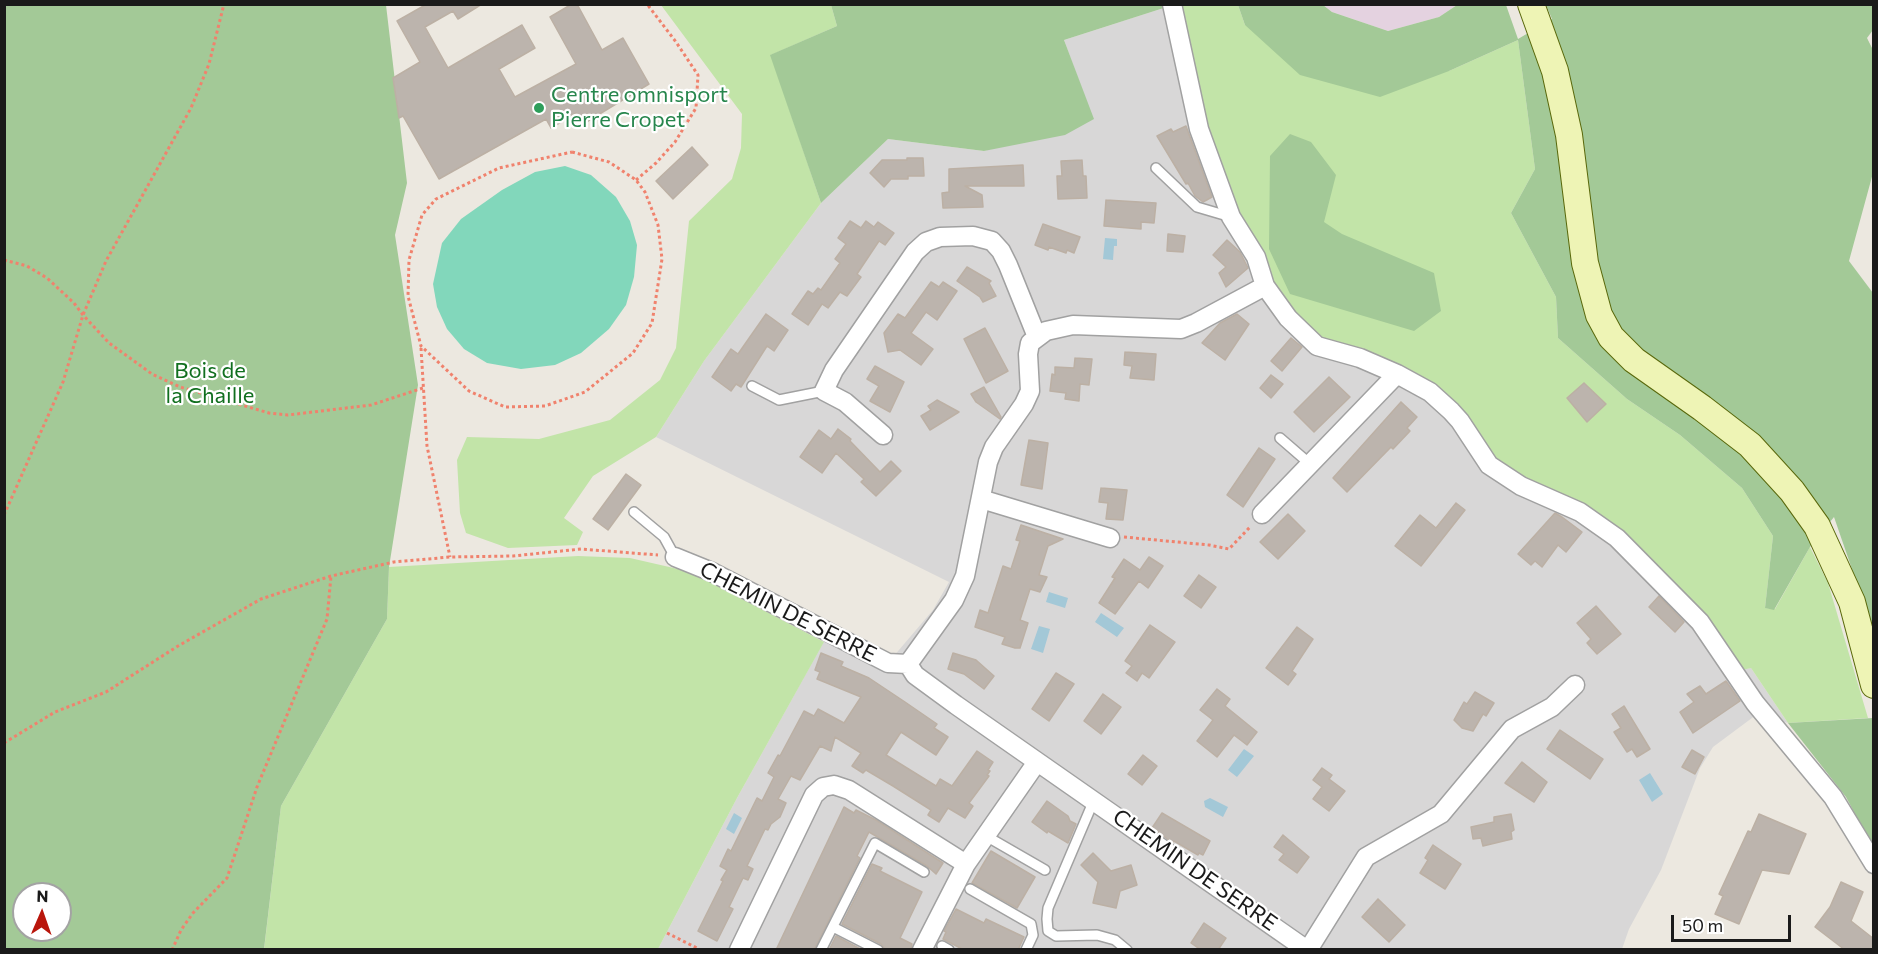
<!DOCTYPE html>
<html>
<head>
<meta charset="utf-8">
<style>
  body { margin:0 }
  #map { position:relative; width:1878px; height:954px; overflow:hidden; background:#ece8e0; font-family:Commissioner,sans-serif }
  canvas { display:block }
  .frame { position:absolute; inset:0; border:6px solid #1a1a1a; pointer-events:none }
  .north { position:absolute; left:12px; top:882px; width:60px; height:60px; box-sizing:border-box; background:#fff; border:2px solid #a3a3a3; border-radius:50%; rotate:2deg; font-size:16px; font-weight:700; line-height:24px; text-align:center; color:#1a1a1a }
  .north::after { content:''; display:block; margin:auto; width:21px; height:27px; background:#b9160c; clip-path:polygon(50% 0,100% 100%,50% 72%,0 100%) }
  .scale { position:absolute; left:1671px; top:915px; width:120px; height:27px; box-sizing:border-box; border:3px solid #1a1a1a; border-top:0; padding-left:8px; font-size:18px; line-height:21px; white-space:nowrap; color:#1a1a1a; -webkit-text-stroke:4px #fff; paint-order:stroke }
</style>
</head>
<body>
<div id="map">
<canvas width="1878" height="954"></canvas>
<div class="frame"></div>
<div class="north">N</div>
<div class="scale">50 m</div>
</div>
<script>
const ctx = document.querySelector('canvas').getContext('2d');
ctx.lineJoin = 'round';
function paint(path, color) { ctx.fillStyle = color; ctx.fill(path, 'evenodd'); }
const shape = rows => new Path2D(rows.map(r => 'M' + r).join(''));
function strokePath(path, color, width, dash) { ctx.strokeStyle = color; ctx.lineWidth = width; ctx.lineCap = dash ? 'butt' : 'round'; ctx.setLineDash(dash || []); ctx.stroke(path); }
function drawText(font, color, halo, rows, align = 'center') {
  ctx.font = font + ' Commissioner,sans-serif'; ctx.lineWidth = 4.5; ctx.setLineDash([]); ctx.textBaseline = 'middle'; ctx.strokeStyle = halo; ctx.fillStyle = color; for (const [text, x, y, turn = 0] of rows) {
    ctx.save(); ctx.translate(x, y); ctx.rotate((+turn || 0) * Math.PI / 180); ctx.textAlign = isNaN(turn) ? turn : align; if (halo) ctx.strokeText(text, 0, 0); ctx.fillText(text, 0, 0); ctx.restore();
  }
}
paint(shape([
  [1173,5,1359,349,1586,508,1695,606,1715,627,1742,669,1751,668,1788,723,1756,715,1713,747,1700,768,1661,870,1629,929,1622,949,658,949,737,798,831,629,893,657,933,610,949,582,656,437,704,361,821,203,888,139,984,151,1093,119,1064,40]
]), '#d8d7d7');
paint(shape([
  [1323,5,1457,5,1439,17,1388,31,1332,12]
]), '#e4d2e0');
paint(shape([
  [661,5,831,5,837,26,771,55,821,203,704,361,656,437,593,476,564,518,583,532,577,545,508,548,466,533,460,513,457,460,467,437,539,439,610,420,660,380,676,348,689,221,732,179,741,148,742,114],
  [1176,5,1238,5,1245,25,1449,71,1518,40,1535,169,1511,213,1556,297,1558,338,1627,399,1680,435,1742,488,1773,536,1765,608,1775,609,1810,547,1828,583,1868,718,1788,723,1751,668,1742,670,1715,627,1609,526,1520,480,1497,462,1466,417,1324,342,1300,321,1274,285,1264,260,1240,218,1202,119],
  [578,556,630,558,678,569,702,578,824,642,737,798,658,949,264,950,281,806,387,619,389,567]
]), '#c2e4a8');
paint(shape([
  [5,5,386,5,407,183,395,235,418,385,389,567,387,619,281,806,264,949,5,950],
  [24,894,60,894,60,930,24,930],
  [831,5,1173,5,1064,40,1094,119,1065,135,984,151,888,139,821,203,770,55,837,26],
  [1238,5,1323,5,1332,12,1388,31,1439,17,1457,5,1506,5,1518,39,1552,19,1546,5,1873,5,1873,30,1867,38,1873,50,1873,173,1849,261,1873,293,1873,630,1834,517,1810,547,1774,610,1765,608,1773,536,1742,488,1680,435,1627,399,1558,338,1556,297,1511,213,1535,169,1518,40,1449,71,1380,97,1300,75,1245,25],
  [1290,134,1311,142,1336,175,1324,222,1342,234,1434,273,1441,311,1414,331,1290,294,1269,249,1270,156],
  [1873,718,1873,848,1846,797,1788,723]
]), '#a3c997');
paint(shape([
  [565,166,591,175,616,197,630,221,637,245,634,277,626,305,609,329,581,353,555,365,521,369,487,363,464,349,447,329,437,307,433,284,442,243,461,219,502,190,535,172]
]), '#82d7bb');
paint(shape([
  [1105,238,1117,239,1117,246,1114,246,1113,260,1103,259],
  [1049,592,1068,598,1065,608,1046,602],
  [1101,613,1124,628,1117,637,1095,622],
  [1039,626,1050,629,1043,653,1031,649],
  [1244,749,1254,756,1237,777,1228,770],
  [1650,773,1663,794,1652,802,1639,780],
  [1210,798,1228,807,1223,817,1205,807,1204,801],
  [734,813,742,818,734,834,726,829]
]), '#a3c8d7');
const building = shape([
  [427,4,482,4,458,19,453,11,425,27,448,68,522,25,535,48,499,69,515,97,576,64,550,17,572,4,577,4,602,50,623,38,649,84,583,124,576,113,551,128,546,119,439,179,403,116,399,118,393,78,420,62,397,21,427,4],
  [1186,126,1212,197,1203,202,1195,196,1188,183,1186,184,1157,136,1171,129,1173,132,1186,126],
  [692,147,708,165,673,199,656,181,692,147],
  [907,158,923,158,924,176,908,176,908,179,891,179,884,187,870,173,882,160,907,160,907,158],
  [1082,160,1083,176,1086,176,1087,198,1058,199,1057,176,1062,176,1061,161,1082,160],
  [1023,165,1024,186,965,186,982,195,983,207,943,208,942,193,949,192,949,169,1023,165],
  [1106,200,1156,203,1154,223,1141,222,1141,229,1104,226,1106,200],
  [850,221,861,228,866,221,874,227,878,222,894,233,885,245,879,241,857,274,861,277,847,296,840,292,828,308,822,304,808,325,792,314,808,291,813,294,818,288,821,290,840,263,835,259,846,244,838,238,850,221],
  [1043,224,1080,237,1074,253,1067,250,1066,253,1049,247,1048,250,1035,245,1043,224],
  [1168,234,1185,236,1183,252,1167,251,1168,234],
  [1227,240,1240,252,1248,268,1226,287,1219,273,1226,267,1213,255,1227,240],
  [967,267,991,281,989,283,996,296,983,302,980,297,957,281,967,267],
  [931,282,939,287,943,282,957,291,937,320,926,312,911,333,933,349,921,365,900,350,888,352,884,333,898,314,905,318,931,282],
  [766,314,788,330,774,351,767,346,741,387,736,384,731,391,712,377,731,349,738,354,766,314],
  [1237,314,1249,324,1225,360,1202,343,1220,323,1237,314],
  [985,328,1008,371,986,383,964,339,985,328],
  [1291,338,1302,347,1282,371,1271,361,1291,338],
  [1125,352,1156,354,1154,380,1130,378,1132,366,1124,365,1125,352],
  [1075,358,1092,359,1089,385,1080,384,1079,401,1065,399,1066,393,1050,391,1052,374,1055,375,1055,367,1074,368,1075,358],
  [875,366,904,382,890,412,870,401,879,386,867,379,875,366],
  [1271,375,1283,384,1271,398,1260,388,1271,375],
  [1329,377,1350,397,1314,432,1294,412,1329,377],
  [1584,383,1606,404,1587,422,1567,398,1584,383],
  [984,387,1001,417,1000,419,976,402,971,394,984,387],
  [937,400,959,412,930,430,921,416,931,410,928,406,937,400],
  [1401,402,1417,417,1407,428,1410,431,1393,449,1391,447,1347,492,1333,478,1401,402],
  [838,429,851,439,850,441,880,472,891,461,901,471,876,496,861,482,864,479,836,453,822,473,800,457,819,430,831,439,838,429],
  [1029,440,1048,443,1042,489,1021,485,1029,440],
  [1259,448,1275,459,1243,507,1227,495,1259,448],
  [626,474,641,485,608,530,593,519,626,474],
  [1101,488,1127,490,1123,520,1106,519,1108,503,1099,502,1101,488],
  [1456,503,1465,510,1421,566,1395,546,1420,515,1436,528,1456,503],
  [1555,513,1562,517,1582,532,1566,552,1558,545,1542,567,1535,561,1531,565,1518,554,1555,513],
  [1288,514,1305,531,1278,559,1260,542,1288,514],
  [1021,525,1063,539,1048,546,1039,575,1047,577,1040,592,1030,589,1020,620,1028,623,1020,648,1015,648,1002,644,1005,637,975,627,980,610,988,613,1003,566,1011,569,1020,541,1016,540,1021,525],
  [1149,557,1163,566,1148,588,1139,581,1115,614,1099,603,1115,578,1112,577,1124,559,1140,570,1149,557],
  [1199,575,1216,587,1201,608,1184,596,1199,575],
  [1659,596,1684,622,1675,632,1649,607,1659,596],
  [1596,606,1621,634,1597,654,1587,643,1591,639,1577,623,1596,606],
  [1150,625,1175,642,1149,678,1142,673,1137,681,1126,673,1132,666,1125,661,1150,625],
  [1297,627,1313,639,1292,671,1296,674,1288,685,1266,668,1297,627],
  [821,653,843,662,841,666,869,678,905,702,937,724,934,728,948,737,936,755,901,732,886,755,936,786,940,779,952,786,977,751,993,762,988,770,990,771,987,775,989,776,969,803,973,806,965,818,948,808,939,822,928,815,931,810,893,786,866,770,863,773,852,766,861,753,835,737,831,751,820,746,800,780,791,776,778,799,786,803,780,817,771,824,768,830,765,829,747,866,753,869,748,880,743,878,729,907,733,909,717,941,698,931,723,881,721,880,727,870,720,866,728,849,731,851,757,798,762,801,774,777,768,773,778,755,780,756,804,711,814,716,818,709,844,723,861,697,817,679,820,672,815,670,821,653],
  [953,653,976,660,994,676,984,689,964,674,948,669,953,653],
  [1056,673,1074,684,1049,721,1032,709,1056,673],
  [1726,681,1740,701,1693,733,1680,712,1694,702,1687,694,1700,686,1706,694,1726,681],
  [1217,689,1230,699,1225,706,1257,732,1247,745,1234,735,1217,757,1197,741,1213,720,1200,710,1217,689],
  [1475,692,1494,703,1486,716,1483,714,1473,731,1462,728,1454,720,1464,702,1467,704,1475,692],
  [1103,694,1121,707,1101,734,1084,721,1103,694],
  [1624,706,1650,749,1637,757,1632,749,1627,752,1614,732,1621,728,1612,714,1624,706],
  [1560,730,1603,759,1590,779,1547,749,1560,730],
  [1692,750,1704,757,1695,774,1682,767,1692,750],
  [1143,755,1157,766,1142,785,1128,774,1143,755],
  [1522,762,1547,782,1534,802,1505,783,1522,762],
  [1322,768,1332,775,1329,779,1345,791,1329,811,1313,799,1322,787,1313,780,1322,768],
  [1047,801,1068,816,1070,821,1076,824,1068,843,1048,831,1047,833,1032,822,1047,801],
  [844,807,854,813,856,810,876,820,943,863,936,874,927,866,869,832,857,856,860,858,814,950,776,950,844,807],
  [1162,813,1210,841,1203,855,1199,853,1198,855,1174,841,1173,843,1152,828,1162,813],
  [1511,814,1514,830,1511,832,1512,839,1483,846,1481,838,1473,839,1471,827,1494,822,1494,817,1511,814],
  [1759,814,1806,834,1789,874,1762,870,1739,924,1715,914,1723,896,1719,894,1748,831,1751,832,1759,814],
  [1283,835,1309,857,1297,873,1279,860,1284,854,1274,847,1283,835],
  [1433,845,1461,864,1445,889,1420,873,1428,860,1425,858,1433,845],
  [991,851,1035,877,1017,908,972,883,991,851],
  [1093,853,1111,871,1131,865,1137,885,1120,891,1116,908,1093,903,1098,882,1081,865,1093,853],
  [872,864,882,868,880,871,922,892,900,938,912,944,911,950,885,950,881,944,842,924,872,864],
  [1841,882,1863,892,1851,921,1874,939,1874,950,1845,950,1815,927,1830,907,1841,882],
  [1378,899,1405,925,1389,942,1362,917,1378,899],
  [956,909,984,923,986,919,1024,937,1018,950,964,950,943,939,946,932,944,931,956,909],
  [1204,923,1226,938,1218,950,1201,950,1191,943,1204,923],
  [836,936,862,950,829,950,836,936]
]);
paint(building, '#bcb4ad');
strokePath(building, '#bcb0a4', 1.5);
const lane = shape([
  [1156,168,1197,207,1231,217],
  [752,386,779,400,824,391],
  [1280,438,1310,464],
  [634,512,664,537,675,557],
  [1094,800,1048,908,1047,919,1048,931,1056,936,1097,935,1115,940,1127,950],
  [986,836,1045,870],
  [970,889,1031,924,1033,935,1026,950],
  [833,927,878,950],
  [942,946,949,950],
  [821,950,875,843,924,872]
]);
const street = shape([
  [1172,4,1199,129,1231,217,1256,257,1265,286,1288,318,1317,346,1360,358,1397,374,1430,392,1451,411,1460,421,1489,465,1521,486,1580,512,1617,538,1700,622,1755,703,1833,797,1874,864],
  [883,435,845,402,824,391,834,370,915,252,926,242,940,237,973,236,992,241,1001,251,1008,265,1037,337],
  [981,499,1110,538],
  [1262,514,1397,374],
  [675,557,712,572,888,663,908,664],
  [908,664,954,600,965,576,988,462,994,447,1024,404,1030,391,1028,354,1030,343,1046,331,1073,325,1181,329,1196,323,1265,286],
  [908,664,915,675,956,705,1307,950],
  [739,950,814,795,823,787,834,785,849,790,966,864],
  [922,950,966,864,1037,762],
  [1308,950,1366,857,1441,814,1512,729,1552,707,1575,685]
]);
const secondary = shape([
  [1531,4,1555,71,1569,135,1585,263,1599,315,1611,337,1634,360,1702,408,1750,445,1792,491,1817,526,1852,602,1874,685]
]);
strokePath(lane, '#a1a1a1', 12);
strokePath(street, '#a1a1a1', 21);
strokePath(secondary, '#59680b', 28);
strokePath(shape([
  [572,152,609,162,636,180,645,192,658,225,662,259,652,323,633,353,585,392,545,406,505,407,469,391,421,346,408,296,409,260,422,215,436,199,499,168,572,152],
  [636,180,656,163,675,142,696,108,698,75,676,42,647,4],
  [4,260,27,266,47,278,74,303,83,315,109,343,152,374,180,387,269,413,288,415,371,405,423,388],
  [421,348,427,446,450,557],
  [4,515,63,382,83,315,106,261,191,108,209,64,224,4],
  [1124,537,1209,545,1229,549,1251,526],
  [4,743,55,712,106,692,178,646,261,599,331,576,394,562,450,557,513,556,581,549,658,555],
  [667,933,701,950],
  [172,950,181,930,193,913,227,878,257,787,327,619,331,576]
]), '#f0826d', 3, [3, 3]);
strokePath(lane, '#fff', 9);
strokePath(street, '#fff', 18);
strokePath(secondary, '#eef4b5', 26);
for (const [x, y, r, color] of [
  [539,108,6,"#2e9e5b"]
]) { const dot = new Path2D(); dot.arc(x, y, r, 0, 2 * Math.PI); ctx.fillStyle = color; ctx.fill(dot); strokePath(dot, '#fff', 2); }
drawText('22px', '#27864d', '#fff', [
  ["Centre omnisport",551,95],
  ["Pierre Cropet",551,120]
], 'left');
drawText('22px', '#116f1f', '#fff', [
  ["Bois de",210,371],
  ["la Chaille",210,396]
]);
drawText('22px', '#1a1a1a', '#fff', [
  ["CHEMIN DE SERRE",788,612,27],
  ["CHEMIN DE SERRE",1195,870,35]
]);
</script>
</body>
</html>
